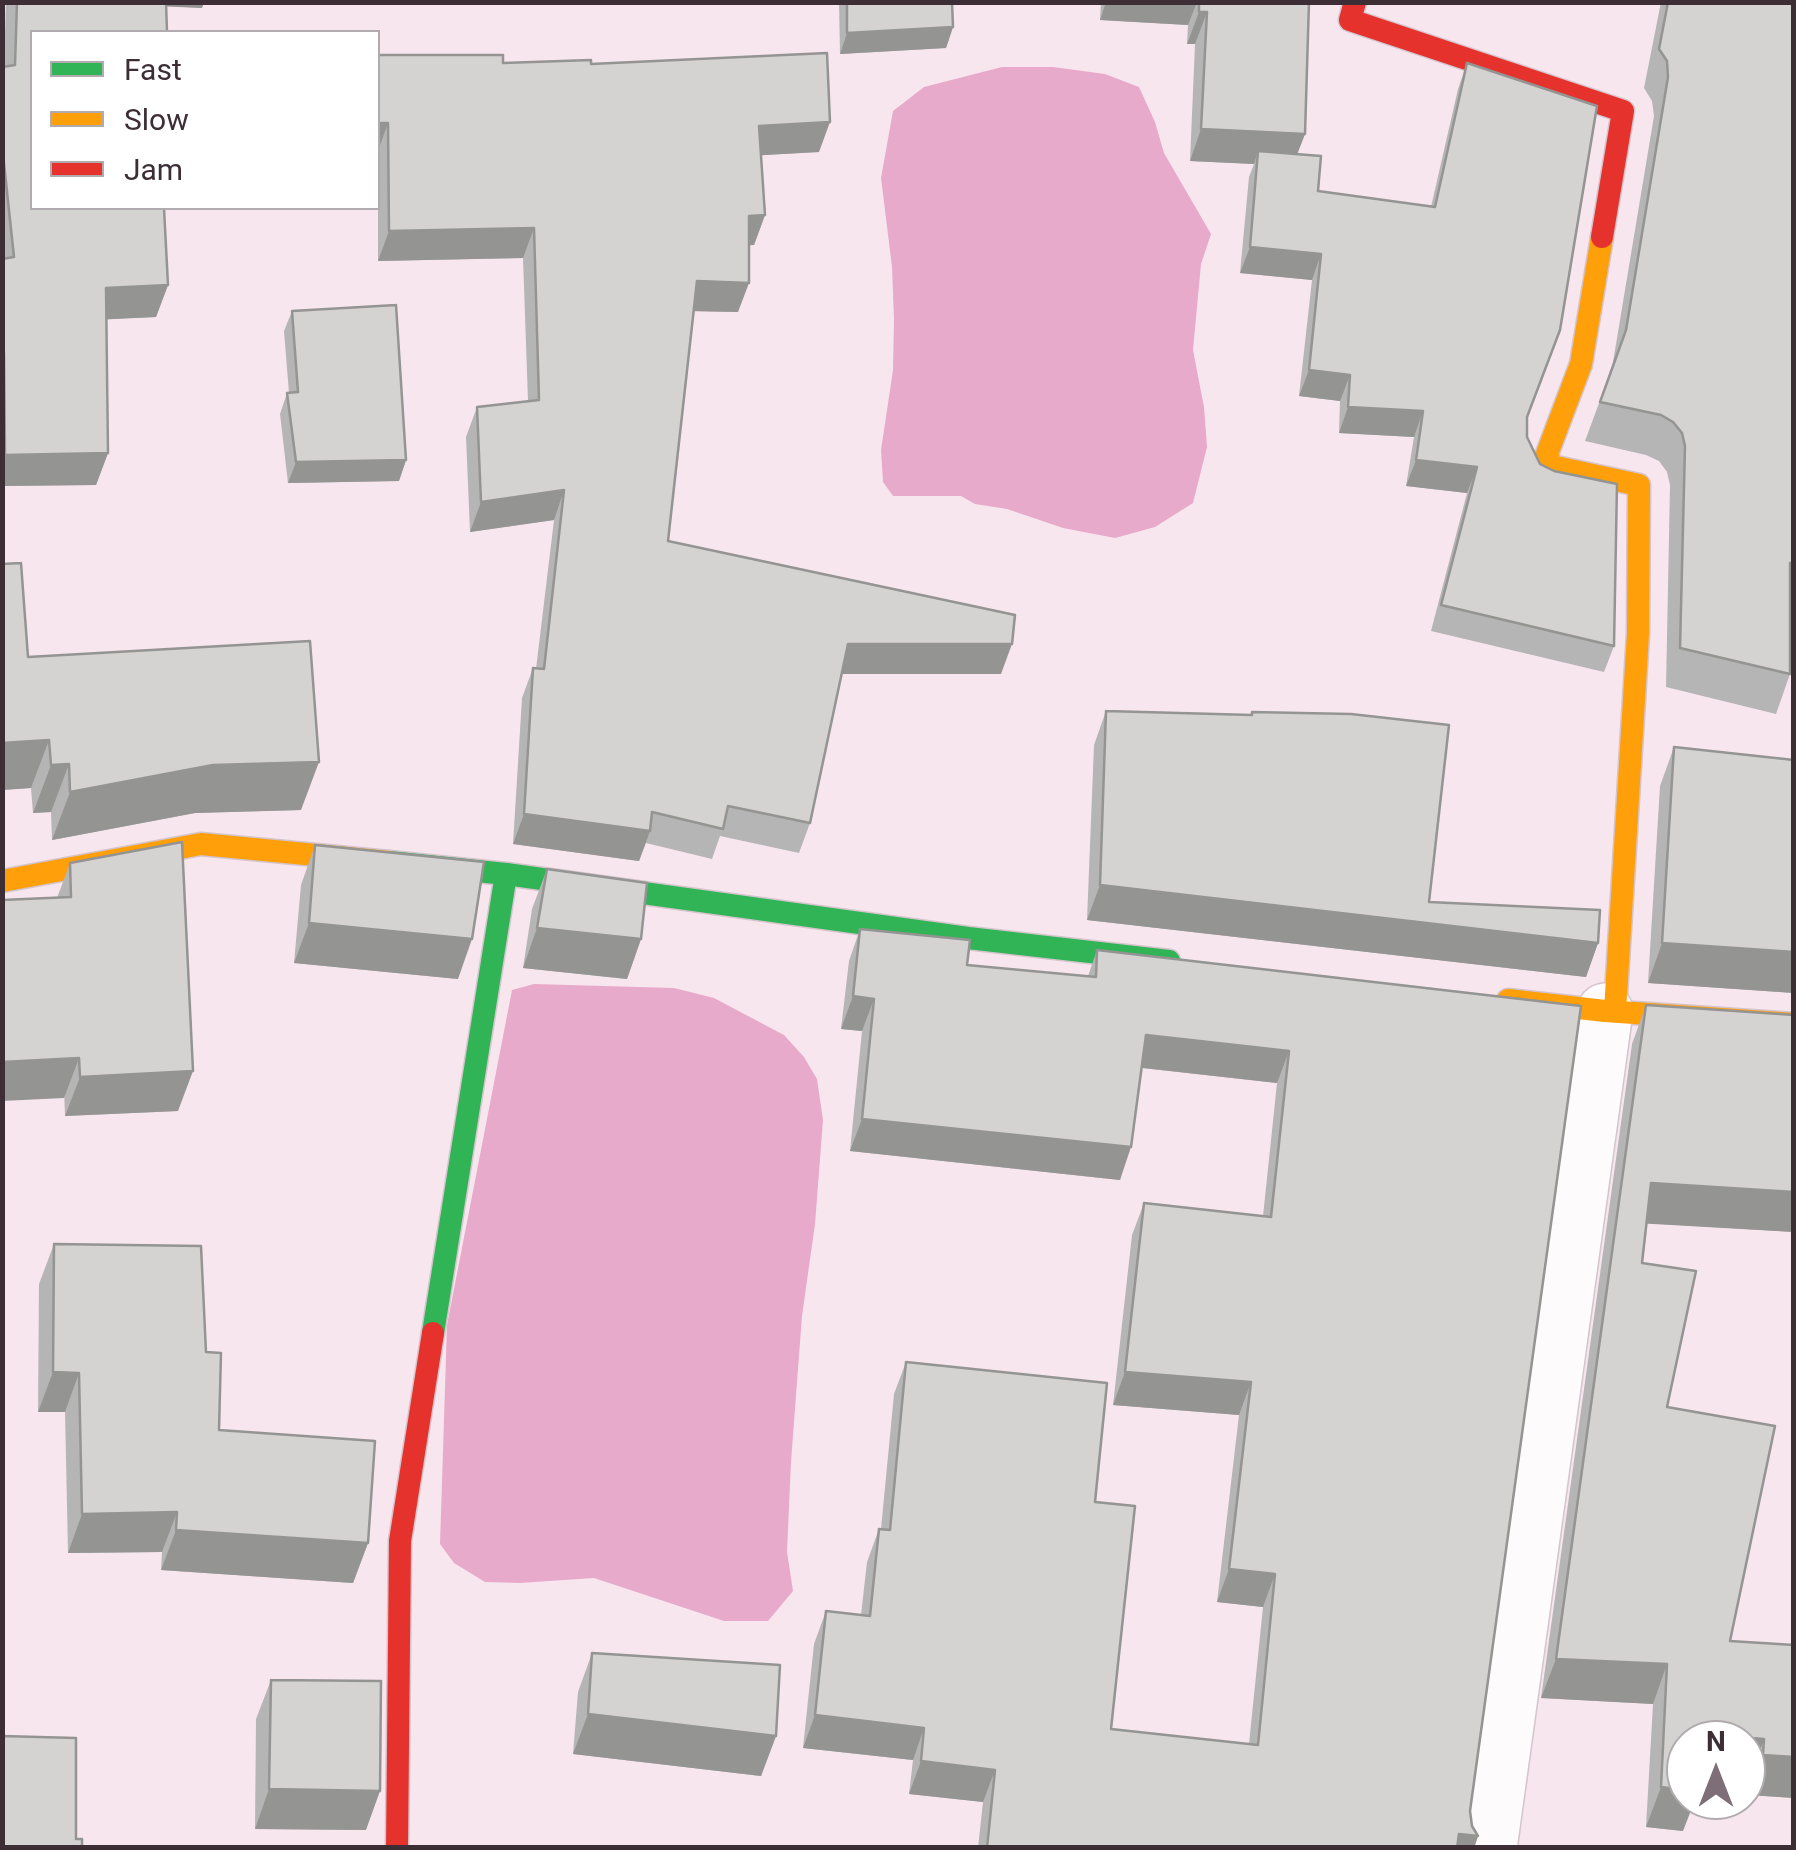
<!DOCTYPE html>
<html>
<head>
<meta charset="utf-8">
<style>
  body { margin:0 }
  #map { position:relative; width:1796px; height:1850px; overflow:hidden; background:#f8e6ef; font-family:Roboto,sans-serif }
  canvas { display:block }
  .frame { position:absolute; inset:0; border:5px solid #3d2e36; pointer-events:none }
  .legend { position:absolute; left:30px; top:30px; width:350px; height:180px; box-sizing:border-box; background:#fff; border:2px solid #b1abaf; margin:0; padding:12px 18px; list-style:none; font-size:30px; color:#3d2e36 }
  .legend li { display:flex; align-items:center; gap:20px; height:50px }
  .legend b { width:50px; border:2px solid #b1abaf }
  .north { position:absolute; left:1666px; top:1720px; width:100px; height:100px; box-sizing:border-box; background:#fff; border:2px solid #b1abaf; border-radius:50%; rotate:0deg; font-size:28px; font-weight:700; line-height:40px; text-align:center; color:#3d2e36 }
  .north::after { content:''; display:block; margin:auto; width:35px; height:45px; background:#7e6e77; clip-path:polygon(50% 0,100% 100%,50% 72%,0 100%) }
</style>
</head>
<body>
<div id="map">
<canvas width="1796" height="1850"></canvas>
<div class="frame"></div>
<ul class="legend">
<li><b style="height:12px;background:#30b455"></b>Fast</li>
<li><b style="height:12px;background:#ff9f0a"></b>Slow</li>
<li><b style="height:12px;background:#e5322d"></b>Jam</li>
</ul>
<div class="north">N</div>
</div>
<script>
const ctx = document.querySelector('canvas').getContext('2d');
ctx.lineJoin = 'round';
function paint(path, color) { ctx.fillStyle = color; ctx.fill(path, 'evenodd'); }
const shape = rows => new Path2D(rows.map(r => 'M' + r).join(''));
function strokePath(path, color, width, dash) { ctx.strokeStyle = color; ctx.lineWidth = width; ctx.lineCap = dash ? 'butt' : 'round'; ctx.setLineDash(dash || []); ctx.stroke(path); }
paint(shape([
  [1002,67,1053,67,1105,74,1139,87,1155,122,1164,153,1211,234,1201,264,1193,350,1204,407,1207,447,1193,503,1155,527,1115,538,1063,528,1007,509,975,504,961,496,893,496,883,482,881,450,893,370,894,319,892,267,881,178,893,111,924,87],
  [534,984,674,988,714,998,784,1035,804,1057,817,1079,823,1120,815,1224,802,1316,791,1462,787,1552,793,1591,768,1621,724,1621,594,1578,520,1583,485,1582,454,1563,440,1544,447,1325,512,990]
]), '#e8aacb');
const street = shape([
  [1489,1848,1605,1011]
]);
const fast = shape([
  [389,862,506,874,968,938,1169,961],
  [433,1333,506,874]
]);
const slow = shape([
  [1602,237,1581,364,1547,454,1551,466,1639,485,1638,634,1615,1011],
  [2,881,201,844,389,862],
  [1508,1000,1605,1011,1794,1024]
]);
const jam = shape([
  [1355,2,1350,20,1623,111,1602,237],
  [397,1848,400,1541,433,1333]
]);
strokePath(street, '#d4c4cc', 58);
strokePath(fast, '#d4c4cc', 25);
strokePath(slow, '#d4c4cc', 25);
strokePath(jam, '#d4c4cc', 25);
strokePath(street, '#fefbfd', 55);
strokePath(fast, '#30b455', 22);
strokePath(slow, '#ff9f0a', 22);
strokePath(jam, '#e5322d', 22);
paint(shape([
  [6,2,204,2,202,8,166,6,32,208,166,208,164,213,168,285,156,317,106,319,108,453,96,485,2,486,2,67,4,66],
  [839,2,952,2,953,27,946,48,840,54],
  [1101,2,1309,2,1305,134,1297,154,1318,191,1431,207,1458,89,1467,63,1527,418,1527,437,1614,646,1604,672,1431,631,1467,493,1406,486,1414,437,1339,433,1340,401,1299,396,1312,280,1240,273,1249,177,1254,164,1190,161,1195,44,1187,44,1188,25,1100,20],
  [1661,2,1794,2,1794,602,1790,602,1790,674,1776,714,1666,687,1670,485,1667,472,1659,461,1646,455,1585,441,1612,368,1654,116,1652,101,1644,88],
  [378,55,503,63,591,64,819,152,761,155,765,215,754,245,749,245,738,312,693,311,668,541,1001,674,842,674,810,823,799,853,720,836,712,859,646,843,639,861,513,844,522,698,533,668,536,669,554,520,470,532,466,437,477,407,528,401,523,258,378,261],
  [292,311,406,460,399,481,288,483,280,414,287,393,289,393,284,331],
  [2,564,28,657,301,810,195,813,52,840,51,812,33,813,31,788,2,790],
  [1106,711,1250,715,1252,712,1429,902,1598,943,1586,977,1087,920,1094,745],
  [1674,747,1794,760,1794,993,1648,983,1660,786],
  [315,845,458,979,294,963,301,885],
  [70,863,178,1111,65,1116,57,898],
  [547,869,641,939,627,979,523,968,532,909],
  [860,929,967,965,1088,976,1097,950,1581,1006,1470,1811,1472,1826,1478,1836,1474,1848,978,1848,983,1802,909,1794,913,1760,803,1748,814,1644,826,1611,861,1615,867,1562,879,1529,881,1529,894,1394,906,1362,1095,1502,1111,1729,1249,1744,1263,1607,1217,1602,1239,1415,1113,1405,1132,1235,1144,1203,1263,1216,1277,1083,1142,1068,1120,1180,850,1151,862,1031,841,1029,849,961],
  [1646,1005,1794,1015,1794,1232,1646,1223,1642,1263,1667,1407,1730,1641,1794,1645,1794,1798,1749,1795,1750,1779,1686,1740,1683,1831,1646,1827,1653,1704,1541,1698,1632,1044],
  [54,1244,206,1352,219,1430,368,1543,353,1583,161,1570,162,1552,68,1553,65,1412,38,1412,39,1284],
  [592,1653,776,1736,761,1776,573,1754,578,1692],
  [271,1680,366,1830,255,1829,256,1719]
]), '#b6b5b5');
paint(shape([
  [155,2,204,2,202,8,154,6],
  [1106,2,1197,2,1188,25,1100,20],
  [1199,12,1207,12,1195,44,1187,44],
  [953,27,946,48,840,54,847,33],
  [830,122,819,152,748,156,759,126],
  [378,123,388,123,378,151],
  [1201,129,1305,134,1293,165,1258,151,1254,164,1190,161],
  [765,215,754,245,738,246,749,216],
  [534,228,523,258,378,261,389,231],
  [1250,247,1321,254,1312,280,1240,273],
  [697,281,749,283,738,312,686,311],
  [168,285,156,317,94,320,106,288],
  [1309,370,1350,375,1340,401,1299,396],
  [1348,407,1423,411,1414,437,1339,433],
  [108,453,96,485,2,486,2,462,5,455],
  [406,460,399,481,288,483,296,462],
  [1416,460,1477,467,1467,493,1406,486],
  [564,490,554,520,470,532,481,502],
  [1794,562,1794,602,1776,602,1790,563],
  [848,644,1012,644,1001,674,837,674],
  [49,740,31,788,2,790,2,743],
  [319,762,301,810,195,813,52,840,70,792,213,765],
  [69,764,51,812,33,813,51,765],
  [524,814,650,831,639,861,513,844],
  [1100,885,1598,943,1586,977,1087,920],
  [309,923,472,939,458,979,294,963],
  [537,928,641,939,627,979,523,968],
  [1662,943,1794,952,1794,993,1648,983],
  [853,996,874,999,862,1031,841,1029],
  [1146,1035,1289,1051,1277,1083,1134,1067],
  [79,1058,64,1098,2,1101,2,1062],
  [193,1071,178,1111,65,1116,80,1077],
  [862,1119,1131,1147,1120,1180,850,1151],
  [1651,1183,1794,1192,1794,1232,1636,1223],
  [53,1372,79,1373,65,1412,38,1412],
  [1125,1372,1251,1382,1239,1415,1113,1405],
  [177,1512,162,1552,68,1553,82,1514],
  [176,1530,368,1543,353,1583,161,1570],
  [1229,1569,1275,1574,1263,1607,1217,1602],
  [1556,1659,1667,1664,1653,1704,1541,1698],
  [588,1714,776,1736,761,1776,573,1754],
  [815,1715,924,1728,913,1760,803,1748],
  [1710,1735,1764,1739,1750,1779,1746,1778,1746,1740,1708,1740],
  [1763,1755,1794,1757,1794,1798,1749,1795],
  [921,1761,995,1770,983,1802,909,1794],
  [1661,1787,1686,1790,1686,1800,1695,1800,1683,1831,1646,1827],
  [269,1789,380,1791,366,1830,255,1829],
  [1459,1834,1478,1836,1474,1848,1454,1848]
]), '#949493');
const building = shape([
  [17,2,166,2,167,32,32,32,32,208,164,208,168,285,106,288,108,453,5,455,4,353,2,353,2,259,14,257,2,145,2,67,15,65,17,2],
  [847,2,952,2,953,27,847,33,847,2],
  [1199,2,1309,2,1305,134,1201,129,1207,12,1199,12,1199,2],
  [1668,2,1794,2,1794,562,1790,563,1790,674,1680,648,1685,446,1682,433,1673,422,1661,415,1600,402,1626,330,1668,77,1667,61,1659,49,1668,2],
  [827,53,830,122,759,126,765,215,749,216,749,283,697,281,668,541,1015,615,1012,644,848,644,810,823,728,806,723,829,652,812,650,831,524,814,533,668,544,669,564,490,481,502,477,407,539,400,534,228,389,231,388,123,378,123,378,55,503,55,503,63,591,60,591,64,827,53],
  [1467,63,1597,106,1560,330,1527,417,1527,437,1540,464,1554,471,1617,484,1614,646,1441,605,1477,467,1416,460,1423,411,1348,407,1350,375,1309,370,1321,254,1250,247,1258,151,1321,156,1318,191,1435,207,1467,63],
  [396,305,406,460,296,462,287,393,298,392,292,311,396,305],
  [21,563,28,657,310,641,319,762,213,765,70,792,69,764,51,765,49,740,2,743,2,564,21,563],
  [1106,711,1252,715,1252,712,1351,714,1449,725,1429,902,1600,910,1598,943,1100,885,1106,711],
  [1674,747,1794,760,1794,952,1662,943,1674,747],
  [182,842,193,1071,80,1077,79,1058,2,1062,2,900,71,897,70,863,182,842],
  [315,845,484,862,472,939,309,923,315,845],
  [547,869,647,883,641,939,537,928,547,869],
  [860,929,970,940,967,965,1096,977,1097,950,1581,1006,1470,1811,1472,1826,1478,1836,1459,1834,1457,1848,987,1848,995,1770,921,1761,924,1728,815,1715,826,1611,870,1616,879,1529,890,1530,906,1362,1107,1383,1095,1502,1135,1506,1111,1729,1258,1745,1275,1574,1229,1569,1251,1382,1125,1372,1144,1203,1271,1217,1289,1051,1146,1035,1131,1147,862,1119,874,999,853,996,860,929],
  [1646,1005,1794,1015,1794,1192,1651,1183,1642,1263,1696,1271,1667,1407,1775,1426,1730,1641,1794,1645,1794,1757,1763,1755,1764,1739,1710,1735,1709,1740,1686,1740,1686,1790,1661,1787,1667,1664,1556,1659,1646,1005],
  [54,1244,201,1246,206,1352,221,1353,219,1430,375,1441,368,1543,176,1530,177,1512,82,1514,79,1373,53,1372,54,1244],
  [592,1653,780,1665,776,1736,588,1714,592,1653],
  [271,1680,381,1681,380,1791,269,1789,271,1680],
  [2,1736,76,1738,76,1839,82,1839,82,1848,2,1848,2,1736]
]);
paint(building, '#d4d3d2');
strokePath(building, '#949493', 2.5);
</script>
</body>
</html>
